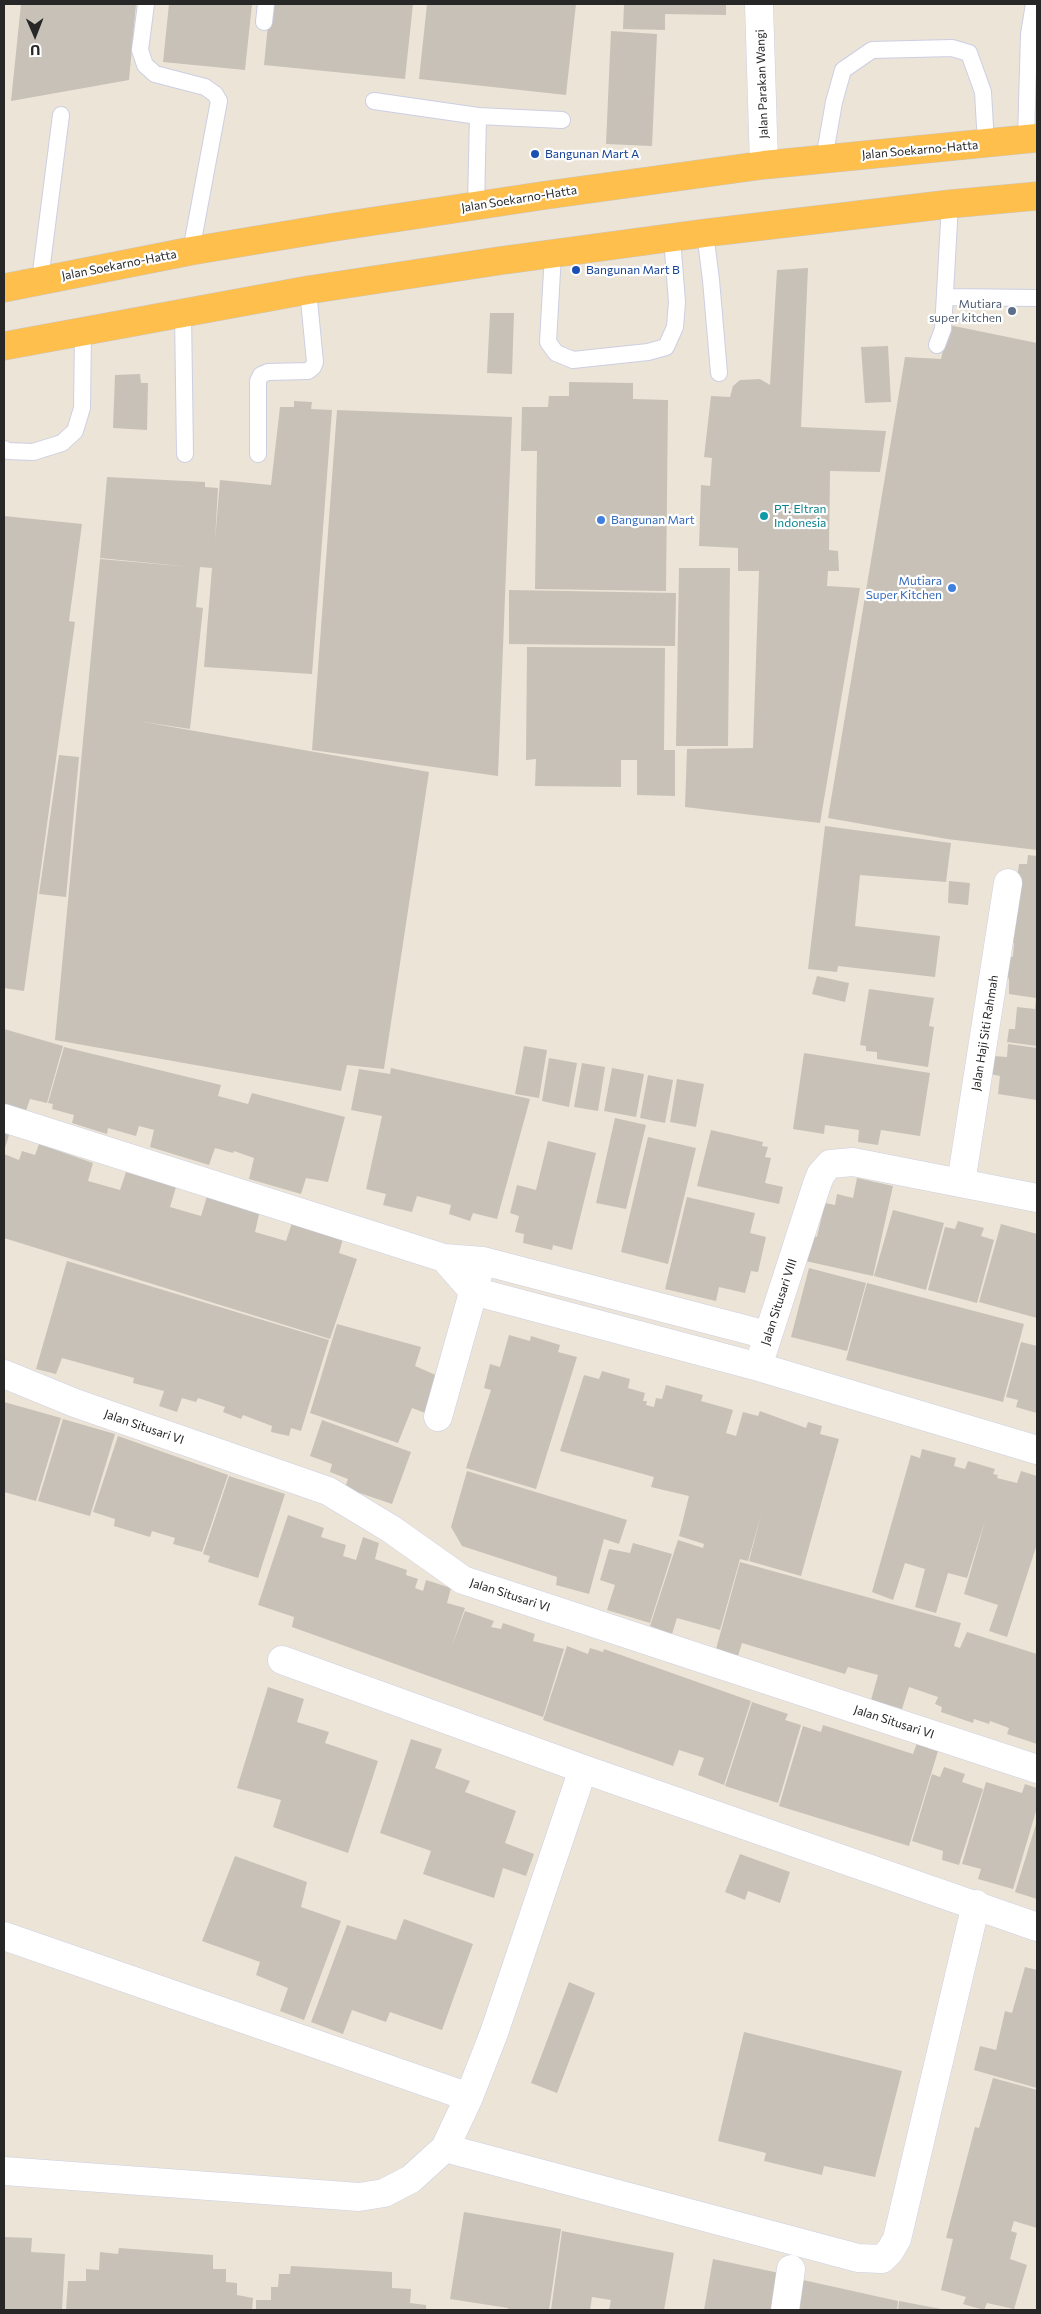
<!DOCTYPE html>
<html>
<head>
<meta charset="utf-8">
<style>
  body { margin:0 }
  #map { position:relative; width:1041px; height:2314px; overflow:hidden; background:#ece4d7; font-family:Commissioner,sans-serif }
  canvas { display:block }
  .frame { position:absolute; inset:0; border:5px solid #272727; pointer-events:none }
  .north { position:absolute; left:10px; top:10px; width:50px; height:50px; -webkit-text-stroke:4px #fff; paint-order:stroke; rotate:179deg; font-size:14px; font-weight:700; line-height:20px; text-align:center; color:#272727 }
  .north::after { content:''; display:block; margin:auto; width:18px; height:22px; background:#272727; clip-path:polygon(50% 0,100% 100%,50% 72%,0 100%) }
</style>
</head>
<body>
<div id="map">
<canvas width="1041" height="2314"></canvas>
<div class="frame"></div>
<div class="north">U</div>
</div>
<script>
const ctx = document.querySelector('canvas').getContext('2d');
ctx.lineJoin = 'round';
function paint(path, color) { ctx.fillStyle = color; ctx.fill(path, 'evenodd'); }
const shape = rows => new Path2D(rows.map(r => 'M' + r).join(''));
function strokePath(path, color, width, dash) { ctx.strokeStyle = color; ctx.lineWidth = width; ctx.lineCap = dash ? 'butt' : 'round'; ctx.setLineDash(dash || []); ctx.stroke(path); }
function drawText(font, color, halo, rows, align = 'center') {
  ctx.font = font + ' Commissioner,sans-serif'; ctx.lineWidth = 4.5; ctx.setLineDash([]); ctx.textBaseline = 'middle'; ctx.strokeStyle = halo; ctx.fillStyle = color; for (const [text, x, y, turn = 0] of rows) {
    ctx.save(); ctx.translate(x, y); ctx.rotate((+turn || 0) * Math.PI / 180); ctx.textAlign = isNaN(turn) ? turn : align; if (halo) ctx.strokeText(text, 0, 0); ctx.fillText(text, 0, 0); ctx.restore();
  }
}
paint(shape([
  [21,4,136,4,129,80,11,101],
  [169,4,252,4,245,70,163,62],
  [270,4,413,4,405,79,264,65],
  [427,4,576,4,566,95,419,79],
  [624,4,726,4,726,15,665,14,665,30,623,29],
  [611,31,657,34,652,146,606,144],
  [808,268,801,427,886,431,880,472,830,471,829,550,838,551,839,571,828,571,827,586,860,588,820,823,685,807,687,749,753,748,759,571,738,571,738,548,699,546,701,485,710,486,712,458,704,457,711,396,730,397,733,386,740,380,760,379,770,385,777,270],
  [490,313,514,313,512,374,487,373],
  [949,325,1037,343,1037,850,947,839,828,818,905,357,941,359],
  [888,346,891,402,865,403,861,347],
  [140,374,141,383,148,383,147,430,113,428,115,375],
  [569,382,633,383,633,399,668,400,666,591,535,589,537,451,521,451,522,407,548,407,549,396,569,396],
  [294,401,312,402,311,409,332,410,312,674,204,667,212,568,200,567,196,607,203,608,190,729,138,721,429,772,384,1069,347,1065,341,1091,55,1040,100,559,191,567,100,558,107,477,205,482,205,487,218,488,215,541,220,480,271,485,280,407,294,407],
  [337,410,512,417,498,776,312,750],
  [4,516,82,524,69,621,75,622,24,991,4,988],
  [679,568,730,568,728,746,676,746],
  [509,590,676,593,675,646,509,644],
  [527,647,665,648,664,750,675,750,675,796,637,795,637,760,621,760,621,787,535,786,536,759,526,760],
  [59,755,79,757,66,897,39,894],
  [825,826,951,843,946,882,860,875,855,926,940,936,935,977,838,966,837,972,808,969],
  [1028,855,1037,856,1037,1046,1007,1042,1009,1029,1015,1029,1017,1007,1035,1009,1036,998,1009,994,1009,979,1007,976,1008,959,1013,956,1014,943,1009,943,1019,864,1027,864],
  [949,881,970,883,968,905,948,903],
  [817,976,849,983,845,1002,812,994],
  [869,989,934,998,929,1026,934,1027,928,1067,877,1059,877,1052,866,1051,866,1046,860,1045],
  [4,1029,63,1046,47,1103,30,1099,26,1111,4,1104],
  [1008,1044,1037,1048,1037,1100,998,1094,1000,1076,991,1074,993,1056,1007,1057],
  [524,1046,547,1050,539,1098,515,1094],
  [64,1047,221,1085,218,1096,248,1104,252,1093,345,1117,328,1182,306,1178,301,1194,249,1179,254,1158,234,1151,233,1153,215,1148,209,1165,150,1147,154,1130,139,1126,136,1136,108,1128,107,1134,72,1123,74,1115,52,1109,53,1104,48,1103],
  [804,1053,930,1073,920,1136,881,1130,878,1145,858,1142,859,1130,825,1125,824,1134,793,1129],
  [549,1058,577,1063,569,1107,542,1101],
  [582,1063,605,1067,598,1111,574,1107],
  [391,1068,530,1099,497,1219,473,1213,470,1221,449,1214,451,1205,417,1196,412,1212,383,1205,386,1194,366,1189,382,1116,351,1110,359,1069,390,1074],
  [612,1068,644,1074,636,1117,604,1111],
  [648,1075,673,1080,665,1123,640,1118],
  [677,1079,704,1084,696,1127,670,1122],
  [615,1118,646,1125,626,1209,596,1203],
  [711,1130,763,1142,762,1146,768,1147,765,1157,771,1158,765,1183,783,1187,779,1204,697,1186],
  [4,1133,9,1135,4,1151],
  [648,1137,696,1148,668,1264,621,1252],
  [548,1141,596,1153,572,1250,553,1245,552,1250,523,1243,524,1234,515,1232,519,1216,510,1213,517,1185,536,1190],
  [39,1144,93,1163,88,1181,120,1190,126,1172,176,1187,170,1207,201,1216,207,1196,260,1210,255,1232,286,1241,293,1220,344,1235,339,1253,357,1259,330,1339,4,1238,4,1154,19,1160,22,1151,35,1155],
  [857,1178,893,1186,873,1276,801,1260,807,1235,817,1237,825,1203,835,1205,837,1194,853,1198],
  [687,1197,755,1213,750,1233,766,1237,758,1272,751,1271,745,1293,719,1287,716,1301,665,1289],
  [893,1210,944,1223,926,1290,874,1276],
  [958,1221,984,1228,981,1236,994,1240,977,1303,928,1290,945,1227,955,1229],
  [1001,1224,1037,1234,1037,1318,979,1302],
  [67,1261,329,1340,301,1431,291,1428,289,1436,271,1432,272,1426,243,1415,241,1419,223,1412,225,1407,198,1398,196,1402,182,1398,177,1412,159,1406,164,1391,133,1383,134,1378,62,1358,56,1374,36,1369],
  [809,1268,866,1283,847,1351,791,1337],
  [867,1283,1024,1324,1003,1402,846,1360],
  [337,1324,421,1347,415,1366,438,1376,425,1413,412,1408,398,1443,310,1413],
  [509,1335,530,1341,531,1336,560,1345,558,1352,577,1357,536,1489,466,1468,491,1390,484,1388,490,1364,500,1367],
  [1021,1342,1037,1346,1037,1413,1016,1407,1018,1400,1006,1397],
  [602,1371,630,1379,628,1388,645,1393,643,1401,647,1401,646,1405,654,1407,656,1398,662,1399,666,1385,703,1395,701,1401,733,1410,726,1433,736,1436,743,1412,758,1416,760,1411,806,1428,808,1422,822,1426,820,1434,839,1439,801,1576,749,1561,762,1511,748,1561,740,1559,720,1630,677,1618,672,1634,650,1626,678,1540,703,1548,704,1544,679,1536,689,1496,651,1487,654,1477,560,1451,584,1375,599,1379],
  [4,1402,61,1418,36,1501,4,1492],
  [63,1419,115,1434,90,1516,38,1501],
  [322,1420,411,1452,392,1504,345,1488,348,1479,330,1472,332,1464,310,1456],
  [118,1436,228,1475,202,1552,173,1544,175,1538,152,1531,150,1537,114,1526,115,1519,93,1512],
  [922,1449,956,1458,954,1466,965,1469,968,1461,995,1469,993,1474,998,1475,997,1478,1017,1483,1021,1471,1037,1476,1037,1544,1007,1637,989,1631,998,1605,964,1594,986,1518,967,1578,948,1573,936,1613,915,1607,925,1569,905,1563,893,1600,872,1592,911,1455,920,1458],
  [467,1471,627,1520,619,1544,604,1539,589,1594,556,1585,557,1577,462,1546,451,1527],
  [229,1476,285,1494,258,1578,208,1562,210,1556,203,1554],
  [288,1515,324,1528,321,1537,346,1545,343,1556,356,1560,363,1537,379,1543,375,1559,407,1570,406,1575,418,1579,415,1588,423,1591,426,1580,451,1588,447,1603,465,1608,451,1648,465,1611,494,1621,491,1627,501,1629,503,1623,535,1634,533,1641,564,1649,543,1717,292,1627,294,1617,258,1605],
  [633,1543,672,1554,650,1623,607,1610,615,1585,600,1580,609,1549,630,1553],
  [740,1562,961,1623,954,1646,960,1648,967,1632,1037,1654,1037,1744,1007,1734,1009,1728,990,1721,989,1724,974,1719,973,1723,941,1712,942,1707,935,1704,938,1697,909,1687,902,1709,871,1700,878,1675,848,1667,845,1674,742,1643,738,1656,716,1649],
  [567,1646,588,1654,590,1648,603,1652,604,1649,751,1701,724,1785,698,1775,704,1758,679,1750,673,1766,543,1720],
  [268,1687,304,1699,297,1722,329,1732,325,1743,378,1761,348,1853,273,1827,281,1800,237,1788],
  [752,1702,788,1714,785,1720,801,1725,778,1803,725,1786],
  [823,1725,913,1754,917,1743,938,1751,909,1846,779,1806,803,1726,821,1732],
  [411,1739,442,1749,435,1768,470,1781,465,1792,516,1811,505,1843,534,1854,526,1876,503,1868,494,1898,423,1874,431,1851,380,1833],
  [944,1767,965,1774,962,1782,983,1789,959,1865,942,1860,943,1851,912,1841,932,1774,940,1777],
  [986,1782,1022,1793,1025,1784,1037,1788,1037,1808,1013,1889,978,1879,981,1869,962,1864],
  [1037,1821,1037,1899,1015,1892],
  [740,1854,790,1872,780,1903,748,1891,745,1900,725,1892],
  [235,1856,307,1882,301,1907,341,1921,304,2020,280,2011,288,1988,256,1975,260,1962,202,1941],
  [404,1919,473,1944,442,2030,390,2012,386,2022,352,2010,343,2034,311,2022,347,1925,396,1940],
  [1025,1967,1037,1970,1037,2088,974,2070,980,2046,996,2050,1005,2011,1012,2013],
  [569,1982,595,1993,557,2093,531,2083],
  [744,2032,902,2071,875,2177,824,2166,822,2175,764,2161,766,2153,718,2141],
  [993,2078,1037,2090,1037,2228,1014,2221,1011,2231,1017,2233,1010,2259,1027,2265,1014,2309,987,2303,984,2310,963,2304,966,2297,941,2290,953,2239,946,2238,975,2127,979,2128],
  [464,2212,561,2229,549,2310,508,2310,508,2308,450,2299],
  [562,2231,674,2253,664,2310,609,2310,611,2300,592,2297,590,2310,551,2310],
  [4,2237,32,2238,31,2252,65,2254,62,2310,4,2310],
  [119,2248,213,2255,213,2269,226,2269,226,2282,237,2283,237,2295,253,2298,252,2310,66,2310,68,2281,86,2281,86,2269,99,2270,100,2252,118,2254],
  [713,2259,779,2273,772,2310,704,2310],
  [291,2266,392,2272,392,2288,411,2289,410,2303,426,2305,426,2310,256,2310,256,2300,271,2300,271,2287,278,2287,279,2274,290,2274],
  [794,2278,898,2301,897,2310,790,2310],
  [899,2301,941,2309,941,2310,898,2310]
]), '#c7c1b7');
const service = shape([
  [146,4,140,50,145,65,155,74,205,87,215,94,219,101,191,251],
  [264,22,266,4],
  [374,101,478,116,476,206],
  [478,116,562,120],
  [1026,139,1029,34,1034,4],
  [824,159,834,102,843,70,872,50,952,48,969,53,983,92,986,144],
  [705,233,711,280,719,373],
  [553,254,548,342,556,353,573,360,648,352,666,347,675,327,677,302,672,238],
  [40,280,61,115],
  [945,297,1037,298],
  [183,313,185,454],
  [937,345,943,329,950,204],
  [4,449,8,451,33,452,62,443,75,431,82,408,83,331],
  [258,454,258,381,261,375,268,372,308,371,313,367,315,362,308,290]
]);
const minor = shape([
  [759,4,764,165],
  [4,1118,444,1258,483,1261,767,1335],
  [961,1183,1008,883],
  [444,1258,473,1291,759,1367,1037,1450],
  [763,1351,817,1184,821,1174,830,1164,853,1162,1037,1198],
  [4,1374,75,1403,328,1491,391,1529,463,1580,1037,1769],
  [438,1417,478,1275],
  [282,1660,583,1769,1037,1927],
  [4,1936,469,2097],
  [445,2148,858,2258,882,2259,890,2251,897,2239,976,1904],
  [4,2171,359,2197,384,2193,411,2179,445,2148,469,2097,494,2033,583,1769],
  [785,2310,791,2269]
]);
const trunk = shape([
  [4,288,191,251,335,227,547,195,764,165,1037,138],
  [4,346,308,290,498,261,705,233,950,204,1037,196]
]);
strokePath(service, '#cccfe3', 18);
strokePath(minor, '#cccfe3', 29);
strokePath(trunk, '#c7c7c7', 29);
strokePath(service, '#fff', 16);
strokePath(minor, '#fff', 28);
strokePath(trunk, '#ffbf4c', 28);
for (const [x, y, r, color] of [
  [535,154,5,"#1a4fb4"],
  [576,270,5,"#1a4fb4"],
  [1012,311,5,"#5c6f8a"],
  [764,516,5,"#0f9aa8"],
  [601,520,5,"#3f7fe0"],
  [952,588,5,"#3f7fe0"]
]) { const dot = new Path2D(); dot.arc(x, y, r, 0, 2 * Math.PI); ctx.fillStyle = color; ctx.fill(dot); strokePath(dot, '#fff', 2); }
drawText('12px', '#272727', '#fff', [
  ["Jalan Parakan Wangi",762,84,-92],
  ["Jalan Soekarno-Hatta",920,150,-5],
  ["Jalan Soekarno-Hatta",519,199,-9],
  ["Jalan Soekarno-Hatta",119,265,-11],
  ["Jalan Haji Siti Rahmah",985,1033,-81],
  ["Jalan Situsari VIII",779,1302,-72],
  ["Jalan Situsari VI",144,1427,19],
  ["Jalan Situsari VI",510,1595,18],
  ["Jalan Situsari VI",894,1722,18]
]);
drawText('12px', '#164399', '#fff', [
  ["Bangunan Mart A",545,154],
  ["Bangunan Mart B",586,270]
], 'left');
drawText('12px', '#4e5e75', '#fff', [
  ["Mutiara",1002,304],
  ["super kitchen",1002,318]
], 'right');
drawText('12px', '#0d838f', '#fff', [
  ["PT. Eltran",774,509],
  ["Indonesia",774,523]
], 'left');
drawText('12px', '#366cbe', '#fff', [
  ["Bangunan Mart",611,520],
  ["Mutiara",942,581,"right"],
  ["Super Kitchen",942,595,"right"]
], 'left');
</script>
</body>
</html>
